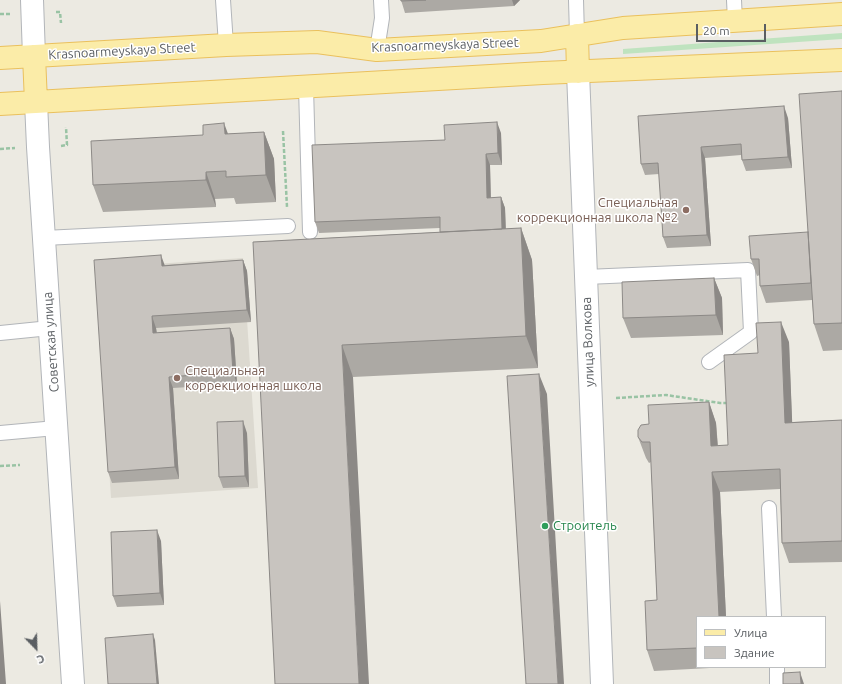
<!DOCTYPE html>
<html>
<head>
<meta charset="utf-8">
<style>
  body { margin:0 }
  #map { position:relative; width:842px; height:684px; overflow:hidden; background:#eceae2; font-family:Ubuntu,sans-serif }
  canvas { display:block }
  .legend { position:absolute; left:696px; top:616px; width:130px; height:52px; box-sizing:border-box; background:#fff; border:1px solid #bdbfc0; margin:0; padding:5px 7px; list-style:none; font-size:12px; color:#5a5e62 }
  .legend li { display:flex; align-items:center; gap:8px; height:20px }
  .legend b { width:20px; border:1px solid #bdbfc0 }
  .north { position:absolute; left:16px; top:628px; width:40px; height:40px; -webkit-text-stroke:3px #fff; paint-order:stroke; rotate:157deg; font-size:11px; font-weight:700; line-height:16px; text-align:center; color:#5a5e62 }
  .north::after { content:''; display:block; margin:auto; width:14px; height:18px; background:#5a5e62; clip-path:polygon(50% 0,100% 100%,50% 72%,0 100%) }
  .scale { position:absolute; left:696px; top:24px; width:70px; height:18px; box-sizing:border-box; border:2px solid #5a5e62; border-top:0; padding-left:5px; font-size:12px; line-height:14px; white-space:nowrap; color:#5a5e62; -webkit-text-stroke:3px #fff; paint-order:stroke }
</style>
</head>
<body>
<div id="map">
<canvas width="842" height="684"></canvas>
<ul class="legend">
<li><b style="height:5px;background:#fbeca8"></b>Улица</li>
<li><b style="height:11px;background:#c8c4bf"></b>Здание</li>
</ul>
<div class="north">С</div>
<div class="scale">20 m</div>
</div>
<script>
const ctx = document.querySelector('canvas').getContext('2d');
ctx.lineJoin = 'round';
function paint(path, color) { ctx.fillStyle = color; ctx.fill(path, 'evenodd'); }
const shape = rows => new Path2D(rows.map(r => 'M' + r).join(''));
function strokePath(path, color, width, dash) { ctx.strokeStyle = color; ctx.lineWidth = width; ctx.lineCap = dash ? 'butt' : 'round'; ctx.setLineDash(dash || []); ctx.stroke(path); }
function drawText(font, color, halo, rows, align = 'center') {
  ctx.font = font + ' Ubuntu,sans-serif'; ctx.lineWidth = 3; ctx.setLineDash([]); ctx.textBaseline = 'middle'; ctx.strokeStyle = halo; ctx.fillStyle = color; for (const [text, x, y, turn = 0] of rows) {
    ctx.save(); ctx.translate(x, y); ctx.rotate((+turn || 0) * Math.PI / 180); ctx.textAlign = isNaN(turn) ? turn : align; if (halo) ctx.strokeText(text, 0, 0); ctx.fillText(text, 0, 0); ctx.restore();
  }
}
paint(shape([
  [243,258,258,488,111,498,96,268]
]), '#dcd9d0');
paint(shape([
  [842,33,842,39,623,54,623,49]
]), '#bfe3bf');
const service = shape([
  [223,0,226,45],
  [576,0,577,35],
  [734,0,735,21],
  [377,50,382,18,381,0],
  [306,87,310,232],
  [44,238,288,226],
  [586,277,748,270,751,332,709,362],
  [0,333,50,328],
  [0,433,56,428],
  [769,508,774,617],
  [777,667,777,684]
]);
const minor = shape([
  [578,72,602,684]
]);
const tertiary = shape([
  [32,0,34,56],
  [36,102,38,147,73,684]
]);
const primary = shape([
  [577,35,578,72],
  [34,56,36,102],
  [0,58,226,45,317,42,377,50,541,41,623,28,842,14],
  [0,104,543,73,842,60]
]);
strokePath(service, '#b2b5b9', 16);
strokePath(minor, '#b2b5b9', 24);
strokePath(tertiary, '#b2b5b9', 24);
strokePath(primary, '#eac05d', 24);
strokePath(shape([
  [56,12,60,12,61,23],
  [0,14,11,14],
  [283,131,287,207],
  [61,146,67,145,66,127],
  [0,149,15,148],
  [616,398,666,395,720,403,729,403],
  [0,466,20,465]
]), '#99c3a4', 2.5, [4, 2]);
strokePath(service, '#fff', 14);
strokePath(minor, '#fff', 22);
strokePath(tertiary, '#fff', 22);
strokePath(primary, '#fbeca8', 22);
paint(shape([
  [401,0,520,0,514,6,405,13],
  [842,91,842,350,823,351,814,324,812,300,766,303,760,286,760,275,757,276,751,259,808,232],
  [788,118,792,168,746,171,742,160,741,155,705,158,711,246,667,248,663,237,659,174,645,175,641,164],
  [264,132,274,159,276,202,236,204,234,198,215,199,216,207,103,212,93,185,228,134],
  [501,133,502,165,490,165,491,198,501,197,505,208,506,229,521,228,532,260,538,368,353,377,253,242,440,232,440,228,319,233,315,222,445,140],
  [243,260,247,271,251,322,156,328,157,333,230,328,234,339,237,384,173,388,179,479,112,483,108,472,165,265],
  [714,278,722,298,723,335,631,338,623,318],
  [789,342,792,422,842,420,842,562,789,563,782,543,780,489,720,492,726,617,697,617,697,667,728,667,654,671,647,650,657,600,651,462,649,463,646,458,638,437,649,424,709,402,716,423,718,446,728,445,758,353],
  [247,433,249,487,223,488,219,477],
  [161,541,164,605,117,607,113,596]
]), '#aca9a4');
paint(shape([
  [512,0,520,0,514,6],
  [784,106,788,118,792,168,788,157],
  [497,122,501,133,502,165,498,153],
  [224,123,234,150,225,134],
  [264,132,274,159,276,202,266,175],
  [701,147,705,158,711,246,707,235],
  [486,154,490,165,491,209,487,198],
  [206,172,215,199,216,207,206,180],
  [501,197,505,208,506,241,502,230],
  [521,228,532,260,538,368,526,336],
  [161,255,165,266,162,266],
  [243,260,247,271,251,322,247,310],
  [714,278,722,298,723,335,716,315],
  [152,316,156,328,158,344,153,333],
  [781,322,789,342,793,443,785,423],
  [230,328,234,339,237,384,233,372],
  [342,345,353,377,369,684,359,684],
  [539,374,547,394,564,684,558,684],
  [169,377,173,388,179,479,175,467],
  [709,402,716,423,719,466,711,446],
  [243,421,247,433,249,487,245,476],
  [712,472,720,492,726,617,719,617],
  [157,530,161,541,164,605,160,593],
  [0,601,6,684,0,684],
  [153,634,155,640,159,684,157,684],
  [800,672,804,684,801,684]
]), '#8c8986');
const building = shape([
  [401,0,426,0,401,1,401,0],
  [842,91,842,323,814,324,799,94,842,91],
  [784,106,788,157,742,160,741,144,701,147,707,235,663,237,658,163,641,164,638,116,784,106],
  [497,122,498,153,486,154,487,198,501,197,502,229,440,232,440,217,315,222,312,145,445,140,444,125,497,122],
  [224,123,225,134,264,132,266,175,226,177,226,171,206,172,206,180,93,185,91,141,203,135,203,125,224,123],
  [521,228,526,336,342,345,359,684,275,684,253,242,521,228],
  [808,232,811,283,760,286,759,259,751,259,749,236,808,232],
  [161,255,162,266,243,260,247,310,152,316,153,333,230,328,233,372,169,377,175,467,108,472,94,260,161,255],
  [714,278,716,315,623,318,622,282,714,278],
  [781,322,785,423,842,420,842,541,782,543,780,469,712,472,719,617,697,617,697,648,647,650,645,601,657,600,650,442,642,442,638,437,638,430,641,425,649,424,648,405,709,402,711,446,728,445,724,355,758,353,756,323,781,322],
  [539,374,558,684,526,684,507,376,539,374],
  [243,421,245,476,219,477,217,422,243,421],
  [157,530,160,593,113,596,111,532,157,530],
  [153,634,157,684,108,684,105,638,153,634],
  [800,672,801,684,783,684,783,673,800,672]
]);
paint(building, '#c8c4bf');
strokePath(building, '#8c8986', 1);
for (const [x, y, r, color] of [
  [686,210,4,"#8d6e63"],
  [177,378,4,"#8d6e63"],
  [545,526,4,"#2e9e5b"]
]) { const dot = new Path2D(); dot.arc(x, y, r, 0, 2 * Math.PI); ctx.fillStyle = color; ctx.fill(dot); strokePath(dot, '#fff', 1.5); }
drawText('13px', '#5a5e62', '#fff', [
  ["Krasnoarmeyskaya Street",445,45,-2],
  ["Krasnoarmeyskaya Street",122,51,-3],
  ["Советская улица",51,342,-94],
  ["улица Волкова",588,342,-92]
]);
drawText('13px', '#785e54', '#fff', [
  ["Специальная",678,203],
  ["коррекционная школа №2",678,218],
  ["Специальная",185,371,"left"],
  ["коррекционная школа",185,386,"left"]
], 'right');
drawText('13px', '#27864d', '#fff', [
  ["Строитель",553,526]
], 'left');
</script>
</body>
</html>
